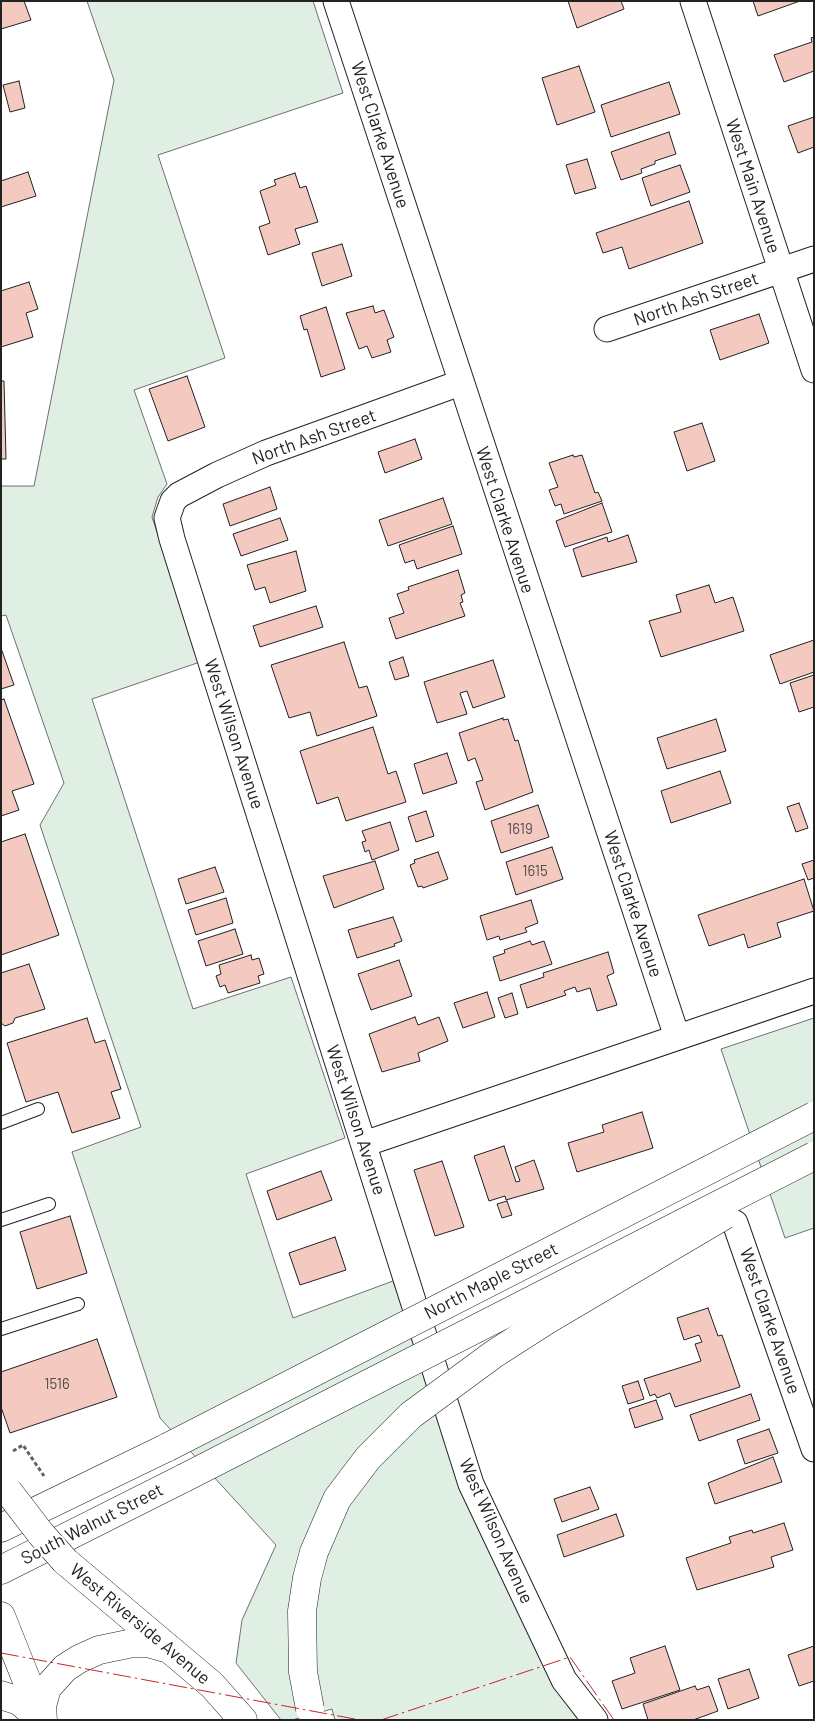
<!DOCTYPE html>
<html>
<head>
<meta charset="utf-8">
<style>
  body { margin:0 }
  #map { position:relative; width:815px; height:1721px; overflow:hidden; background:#fff; font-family:Barlow,sans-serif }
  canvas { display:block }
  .frame { position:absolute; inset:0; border:2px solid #222; pointer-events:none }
</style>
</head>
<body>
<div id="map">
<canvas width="815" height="1721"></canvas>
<div class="frame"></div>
</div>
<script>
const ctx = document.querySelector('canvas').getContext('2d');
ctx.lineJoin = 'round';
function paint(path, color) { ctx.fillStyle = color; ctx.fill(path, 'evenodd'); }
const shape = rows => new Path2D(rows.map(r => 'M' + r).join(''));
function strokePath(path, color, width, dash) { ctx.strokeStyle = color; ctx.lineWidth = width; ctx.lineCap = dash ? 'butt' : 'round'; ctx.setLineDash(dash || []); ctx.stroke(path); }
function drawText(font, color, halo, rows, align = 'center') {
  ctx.font = font + ' Barlow,sans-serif'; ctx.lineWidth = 4; ctx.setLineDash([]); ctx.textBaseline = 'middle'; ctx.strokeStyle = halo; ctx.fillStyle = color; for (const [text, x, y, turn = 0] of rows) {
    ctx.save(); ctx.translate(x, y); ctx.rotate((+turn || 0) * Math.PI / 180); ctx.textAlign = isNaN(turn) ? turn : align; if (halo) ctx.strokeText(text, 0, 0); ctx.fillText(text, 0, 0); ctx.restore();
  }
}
const green = shape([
  [87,1,313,1,343,93,158,155,225,358,134,390,167,484,158,497,152,517,200,662,92,699,193,1009,291,977,345,1138,246,1174,293,1318,393,1281,464,1487,582,1720,335,1720,332,1709,292,1720,281,1720,236,1663,242,1620,276,1545,160,1418,72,1152,141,1127,40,825,64,783,6,615,1,616,1,486,34,486,114,80,87,1],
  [814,1018,814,1228,785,1238,721,1049,814,1018]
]);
paint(green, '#e0efe3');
strokePath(green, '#6f6f6f', 1);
const building = shape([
  [1,1,24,1,31,20,1,29,1,1],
  [568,1,621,1,624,9,577,28,568,1],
  [753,1,800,1,758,16,753,1],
  [814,37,814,71,784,82,774,55,812,42,811,38,814,37],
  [579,66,595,112,557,125,542,78,579,66],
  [19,81,25,108,10,112,3,85,19,81],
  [669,82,680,114,611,137,601,105,669,82],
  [814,117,814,147,798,153,788,126,814,117],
  [669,132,676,154,655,161,655,164,641,169,642,173,621,180,611,152,669,132],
  [587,159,596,188,575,194,566,165,587,159],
  [680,165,690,192,651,206,642,178,680,165],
  [28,172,36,196,1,207,1,181,28,172],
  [295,173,300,188,306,186,318,222,295,229,300,244,268,255,259,227,270,223,260,191,276,185,274,180,295,173],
  [689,201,703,243,629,269,622,247,603,253,596,233,689,201],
  [342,244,352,276,322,286,312,253,342,244],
  [29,282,38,309,26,313,33,337,1,347,1,291,29,282],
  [373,306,375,313,384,310,394,337,387,340,391,352,372,358,367,346,359,349,346,313,373,306],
  [326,307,345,369,321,377,307,329,304,330,300,316,326,307],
  [759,314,769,343,720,360,710,330,759,314],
  [187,376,205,427,168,441,149,389,187,376],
  [1,381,4,381,6,459,1,459,1,381],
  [702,423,715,461,687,471,674,432,702,423],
  [415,439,422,459,385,473,378,452,415,439],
  [573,455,574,457,582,455,595,493,598,492,602,501,564,514,561,504,555,506,549,490,558,487,549,463,573,455],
  [270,487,277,509,230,526,223,504,270,487],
  [443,498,452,524,388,546,379,520,443,498],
  [602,503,612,532,565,547,556,521,602,503],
  [280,518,288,540,241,556,233,534,280,518],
  [453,526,462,554,417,569,414,560,405,563,399,545,453,526],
  [628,535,637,562,582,577,573,549,607,537,608,542,628,535],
  [296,551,306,591,270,603,265,587,255,590,247,565,296,551],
  [458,570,465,593,461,595,463,602,460,603,465,616,396,639,389,618,404,613,397,594,409,590,408,587,458,570],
  [709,585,715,603,733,597,744,631,661,657,649,621,681,612,676,595,709,585],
  [316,606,323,627,260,647,253,626,316,606],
  [814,640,814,672,780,684,770,655,814,640],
  [344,642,359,688,367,686,377,716,317,736,310,712,289,718,271,665,344,642],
  [1,648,14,685,1,689,1,648],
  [403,657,409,676,395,680,389,662,403,657],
  [493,660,505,697,473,708,467,691,460,693,467,714,437,723,424,682,493,660],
  [814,675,814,707,799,712,790,683,814,675],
  [4,699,34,784,12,791,19,810,1,816,1,700,4,699],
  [503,718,503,720,508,719,515,741,518,740,533,792,485,810,476,782,483,780,475,758,468,761,459,733,503,718],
  [716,719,726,751,667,769,657,738,716,719],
  [373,727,388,774,396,771,406,802,346,821,338,797,317,804,300,751,373,727],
  [447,753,457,783,423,794,414,764,447,753],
  [720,771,731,803,671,823,661,791,720,771],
  [799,803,808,828,796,832,787,807,799,803],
  [538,805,549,837,501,853,491,821,538,805],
  [426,811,434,836,416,842,408,817,426,811],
  [390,822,399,850,372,860,369,850,365,852,362,842,366,841,362,831,390,822],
  [25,834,59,935,1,955,1,842,25,834],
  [552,847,563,879,516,895,506,862,552,847],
  [438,852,448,879,423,888,422,886,418,887,410,865,415,863,414,860,438,852],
  [814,860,814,878,808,880,802,864,814,860],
  [375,861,384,889,334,908,323,876,375,861],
  [215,867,224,892,186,904,178,879,215,867],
  [804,879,814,911,777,923,781,937,748,948,744,934,709,946,698,915,804,879],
  [226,898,233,923,196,935,188,910,226,898],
  [531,900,538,923,525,928,527,932,500,940,499,936,487,940,480,916,531,900],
  [393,917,402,941,394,944,395,946,357,958,348,930,393,917],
  [235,929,243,954,206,966,198,941,235,929],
  [530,941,532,945,544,941,552,964,500,981,493,957,505,953,504,950,530,941],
  [608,952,614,973,607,976,617,1005,597,1011,590,988,577,992,575,987,564,991,566,995,527,1008,520,985,544,977,543,973,608,952],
  [251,955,252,960,259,958,264,974,258,976,260,983,228,993,225,985,220,987,216,976,221,974,219,965,251,955],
  [399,960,412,996,371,1010,358,974,399,960],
  [29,964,45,1009,15,1018,13,1023,5,1026,1,1023,1,973,29,964],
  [487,992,495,1017,463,1028,454,1003,487,992],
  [512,993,518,1014,505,1018,498,998,512,993],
  [415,1017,418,1025,439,1017,448,1041,418,1053,420,1061,382,1072,369,1034,415,1017],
  [87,1018,95,1043,105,1040,121,1089,111,1092,120,1118,72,1133,58,1092,26,1102,7,1043,87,1018],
  [642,1112,653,1148,577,1172,568,1143,604,1132,602,1125,642,1112],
  [504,1146,516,1182,520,1181,515,1167,534,1160,544,1189,506,1200,505,1196,489,1201,474,1156,504,1146],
  [442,1161,464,1227,435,1236,414,1170,442,1161],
  [321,1171,332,1200,277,1220,267,1191,321,1171],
  [507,1201,512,1215,502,1218,497,1204,507,1201],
  [70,1216,87,1273,37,1289,20,1232,70,1216],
  [335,1237,346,1270,300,1285,289,1253,335,1237],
  [708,1308,718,1336,722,1335,740,1387,675,1407,670,1393,657,1398,655,1394,650,1396,644,1379,701,1361,695,1344,702,1342,699,1335,684,1340,677,1318,708,1308],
  [97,1339,117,1397,10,1433,1,1407,1,1372,97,1339],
  [638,1381,644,1399,628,1404,622,1386,638,1381],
  [751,1394,760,1420,699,1441,690,1415,751,1394],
  [656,1400,663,1419,635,1428,629,1409,656,1400],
  [769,1429,778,1453,745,1464,737,1440,769,1429],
  [773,1457,782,1482,715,1504,708,1483,773,1457],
  [590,1487,599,1509,562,1522,554,1499,590,1487],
  [616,1514,624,1536,564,1557,557,1535,616,1514],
  [784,1523,793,1550,771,1557,774,1567,697,1590,686,1558,731,1543,729,1537,752,1530,753,1533,784,1523],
  [665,1646,680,1690,622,1709,612,1681,635,1673,630,1658,665,1646],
  [814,1646,814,1681,799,1686,788,1655,814,1646],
  [749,1669,759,1698,728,1709,718,1679,749,1669],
  [695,1686,697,1690,709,1686,718,1711,693,1720,648,1720,643,1704,695,1686]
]);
paint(building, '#f3c9c0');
strokePath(building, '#222', 1);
const service = shape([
  [1,1123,38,1109],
  [1,1220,49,1204],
  [1,1329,78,1304]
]);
const minor = shape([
  [336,1,677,1037],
  [693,1,814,370],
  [607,329,814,259],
  [460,383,266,453,217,475,179,495,173,501,167,518,172,539,471,1484,564,1680,595,1720],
  [364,1144,814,991],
  [735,1223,814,1449]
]);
const secondary = shape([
  [65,1561,212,1685,243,1720],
  [1,1616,42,1719],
  [1,1695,19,1701,42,1720],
  [43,1720,42,1706,47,1688,65,1668,79,1659,99,1650,133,1643,148,1643,169,1649]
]);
const primary = shape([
  [1,1528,168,1447],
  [1,1570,184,1478]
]);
strokePath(service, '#222', 14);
strokePath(minor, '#222', 27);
strokePath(secondary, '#222', 29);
strokePath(primary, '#222', 29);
strokePath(shape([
  [13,1451,23,1445,44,1476]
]), '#646464', 3, [4, 2.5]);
strokePath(service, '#fff', 12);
strokePath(minor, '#fff', 25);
strokePath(secondary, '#fff', 28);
strokePath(primary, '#fff', 28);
const secondaryBridge = shape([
  [8,1491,41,1534,65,1561],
  [310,1709,303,1672,302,1611,307,1578,314,1552,337,1499,368,1458,411,1415,494,1354,547,1320,725,1215]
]);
const primaryBridge = shape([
  [168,1447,814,1116],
  [184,1478,814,1156]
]);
strokePath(secondaryBridge, '#222', 29, []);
strokePath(primaryBridge, '#222', 29, []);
strokePath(secondaryBridge, '#fff', 28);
strokePath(primaryBridge, '#fff', 28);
strokePath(shape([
  [1,1653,360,1720],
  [381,1720,570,1657,614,1720]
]), '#c62828', 1, [18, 4, 2.5, 4]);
drawText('15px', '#564c4a', null, [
  ["1619",520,829],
  ["1615",535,871],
  ["1516",57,1384]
]);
drawText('18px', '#222', '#fff', [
  ["West Clarke Avenue",380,135,72],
  ["West Main Avenue",753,186,72],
  ["North Ash Street",696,299,-19],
  ["North Ash Street",314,437,-20],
  ["West Clarke Avenue",505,520,72],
  ["West Wilson Avenue",234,734,72],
  ["West Clarke Avenue",633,904,72],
  ["West Wilson Avenue",356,1120,72],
  ["North Maple Street",491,1281,-27],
  ["West Clarke Avenue",770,1321,71],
  ["South Walnut Street",92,1524,-27],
  ["West Wilson Avenue",496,1531,66],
  ["West Riverside Avenue",140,1624,40]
]);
</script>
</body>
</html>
